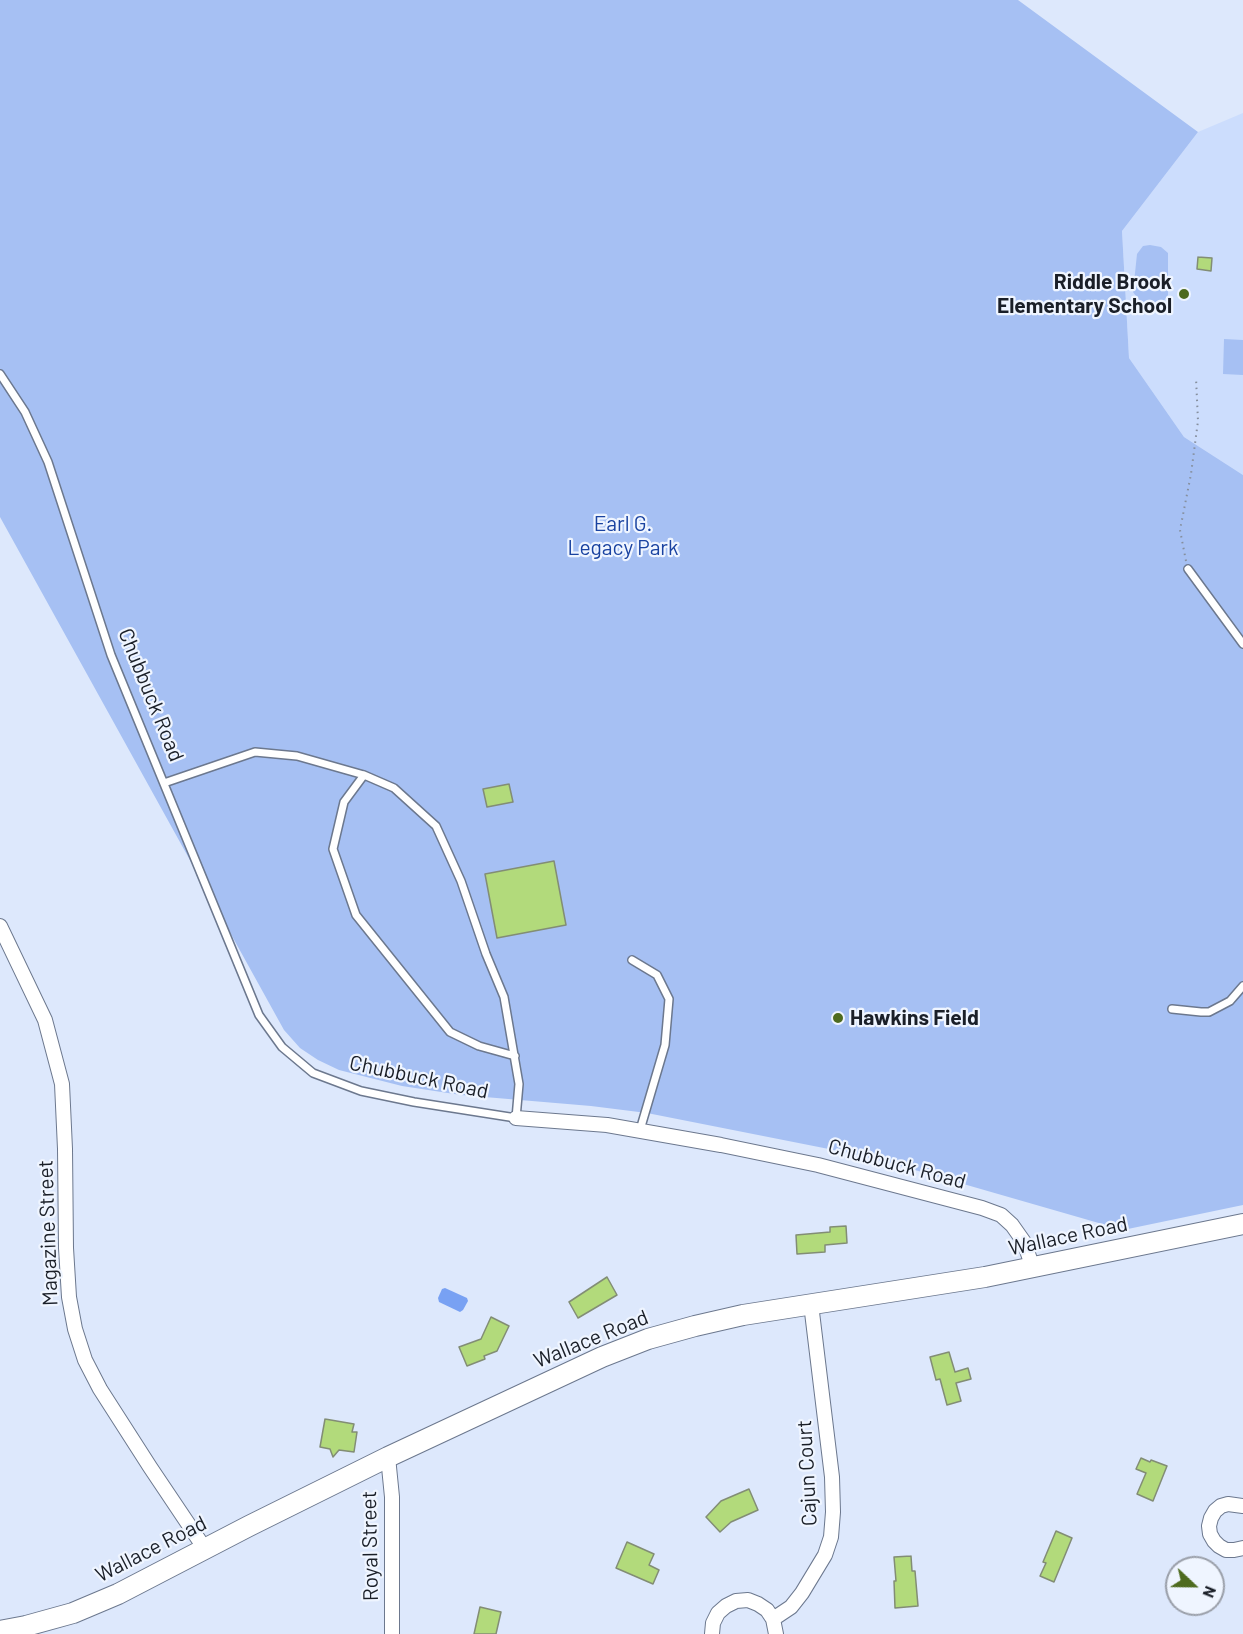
<!DOCTYPE html>
<html>
<head>
<meta charset="utf-8">
<style>
  body { margin:0 }
  #map { position:relative; width:1243px; height:1634px; overflow:hidden; background:#dde8fc; font-family:Barlow,sans-serif }
  canvas { display:block }
  .north { position:absolute; left:1165px; top:1556px; width:60px; height:60px; box-sizing:border-box; background:#eff5ff; border:2px solid #9a9fa9; border-radius:50%; rotate:112deg; font-size:16px; font-weight:700; line-height:24px; text-align:center; color:#1a1f28 }
  .north::after { content:''; display:block; margin:auto; width:21px; height:27px; background:#4e6b1f; clip-path:polygon(50% 0,100% 100%,50% 72%,0 100%) }
</style>
</head>
<body>
<div id="map">
<canvas width="1243" height="1634"></canvas>
<div class="north">N</div>
</div>
<script>
const ctx = document.querySelector('canvas').getContext('2d');
ctx.lineJoin = 'round';
function paint(path, color) { ctx.fillStyle = color; ctx.fill(path, 'evenodd'); }
const shape = rows => new Path2D(rows.map(r => 'M' + r).join(''));
function strokePath(path, color, width, dash) { ctx.strokeStyle = color; ctx.lineWidth = width; ctx.lineCap = dash ? 'butt' : 'round'; ctx.setLineDash(dash || []); ctx.stroke(path); }
function drawText(font, color, halo, rows, align = 'center') {
  ctx.font = font + ' Barlow,sans-serif'; ctx.lineWidth = 4.5; ctx.setLineDash([]); ctx.textBaseline = 'middle'; ctx.strokeStyle = halo; ctx.fillStyle = color; for (const [text, x, y, turn = 0] of rows) {
    ctx.save(); ctx.translate(x, y); ctx.rotate((+turn || 0) * Math.PI / 180); ctx.textAlign = isNaN(turn) ? turn : align; if (halo) ctx.strokeText(text, 0, 0); ctx.fillText(text, 0, 0); ctx.restore();
  }
}
paint(shape([
  [1243,113,1243,475,1184,437,1129,358,1122,231,1198,132]
]), '#ccddfd');
paint(shape([
  [0,0,1018,0,1198,132,1122,231,1129,358,1184,437,1243,475,1243,1205,1123,1230,894,1164,849,1153,647,1113,591,1106,461,1095,402,1086,339,1070,318,1060,300,1048,284,1030,0,517],
  [1150,245,1161,247,1168,253,1168,295,1160,306,1153,309,1141,303,1133,292,1137,254,1143,246],
  [1224,339,1243,340,1243,375,1223,374]
]), '#a6c0f3');
paint(shape([
  [445,1288,467,1298,468,1301,463,1310,460,1312,439,1302,438,1298,442,1289]
]), '#78a1f3');
const building = shape([
  [1198,257,1212,258,1211,271,1197,269,1198,257],
  [509,784,513,802,487,807,483,789,509,784],
  [554,861,566,925,497,938,485,874,554,861],
  [846,1226,847,1243,825,1245,825,1252,797,1254,796,1235,830,1232,830,1227,846,1226],
  [607,1277,617,1295,578,1318,569,1302,607,1277],
  [491,1317,509,1326,497,1351,484,1356,485,1359,467,1366,459,1347,481,1339,491,1317],
  [949,1352,955,1372,968,1368,971,1379,956,1383,961,1401,947,1405,940,1379,936,1380,930,1357,949,1352],
  [325,1419,354,1424,352,1432,357,1432,354,1452,339,1450,333,1457,330,1449,320,1447,325,1419],
  [1141,1458,1150,1462,1151,1460,1167,1466,1153,1501,1137,1494,1146,1473,1136,1469,1141,1458],
  [749,1489,758,1510,731,1522,720,1532,706,1517,721,1501,749,1489],
  [1056,1531,1072,1538,1054,1582,1040,1576,1046,1563,1043,1562,1056,1531],
  [627,1542,654,1554,649,1565,659,1570,653,1584,616,1568,627,1542],
  [911,1556,912,1571,915,1571,918,1606,895,1608,894,1581,896,1581,894,1557,911,1556],
  [480,1607,501,1612,496,1634,474,1634,480,1607]
]);
paint(building, '#b2da7b');
strokePath(building, '#828d75', 1.5);
const lane = shape([
  [0,374,25,412,48,462,111,655,259,1015,282,1047,313,1073,361,1091,414,1102,516,1118,519,1084,504,997,486,954,461,881,436,826,394,788,364,775,297,756,255,752,164,783],
  [1188,569,1243,644],
  [364,775,344,802,333,849,356,915,450,1032,479,1046,515,1056],
  [632,960,657,975,669,999,665,1045,640,1130],
  [1172,1009,1201,1012,1209,1012,1230,1001,1243,986]
]);
const street = shape([
  [0,926,45,1020,62,1084,65,1149,66,1248,69,1297,75,1329,85,1360,100,1389,150,1467,205,1549],
  [516,1118,607,1125,721,1145,818,1165,982,1208,1001,1215,1012,1225,1024,1242,1033,1268],
  [388,1457,392,1497,392,1634],
  [1243,1506,1228,1504,1221,1506,1215,1511,1211,1518,1209,1526,1210,1534,1214,1541,1219,1546,1226,1550,1234,1550,1243,1548],
  [773,1619,791,1607,802,1593,825,1555,831,1537,833,1512,832,1477,811,1304],
  [712,1634,713,1623,718,1613,726,1606,736,1601,748,1600,758,1604,767,1610,773,1619,776,1634]
]);
const secondary = shape([
  [0,1631,26,1626,73,1613,118,1594,249,1526,388,1457,602,1357,648,1339,695,1326,743,1315,985,1277,1243,1224]
]);
strokePath(lane, '#6c788e', 10);
strokePath(street, '#6c788e', 16);
strokePath(secondary, '#6c788e', 22);
strokePath(shape([
  [1186,561,1180,530,1191,474,1198,421,1196,378]
]), '#868f9e', 2, [1.5, 4.5]);
strokePath(lane, '#fff', 7);
strokePath(street, '#fff', 14);
strokePath(secondary, '#fff', 20);
for (const [x, y, r, color] of [
  [1184,294,6,"#4e6b1f"],
  [838,1018,6,"#4e6b1f"]
]) { const dot = new Path2D(); dot.arc(x, y, r, 0, 2 * Math.PI); ctx.fillStyle = color; ctx.fill(dot); strokePath(dot, '#eff5ff', 2); }
drawText('bold 21px', '#1a1f28', '#eff5ff', [
  ["Riddle Brook",1172,282],
  ["Elementary School",1172,306],
  ["Hawkins Field",850,1018,"left"]
], 'right');
drawText('21px', '#1942a0', '#eff5ff', [
  ["Earl G.",623,524],
  ["Legacy Park",623,548]
]);
drawText('21px', '#1a1f28', '#eff5ff', [
  ["Chubbuck Road",151,695,68],
  ["Chubbuck Road",419,1077,12],
  ["Chubbuck Road",897,1164,15],
  ["Magazine Street",48,1233,-92],
  ["Wallace Road",1068,1236,-12],
  ["Wallace Road",591,1339,-22],
  ["Cajun Court",807,1473,-93],
  ["Royal Street",370,1546,-91],
  ["Wallace Road",151,1549,-27]
]);
</script>
</body>
</html>
